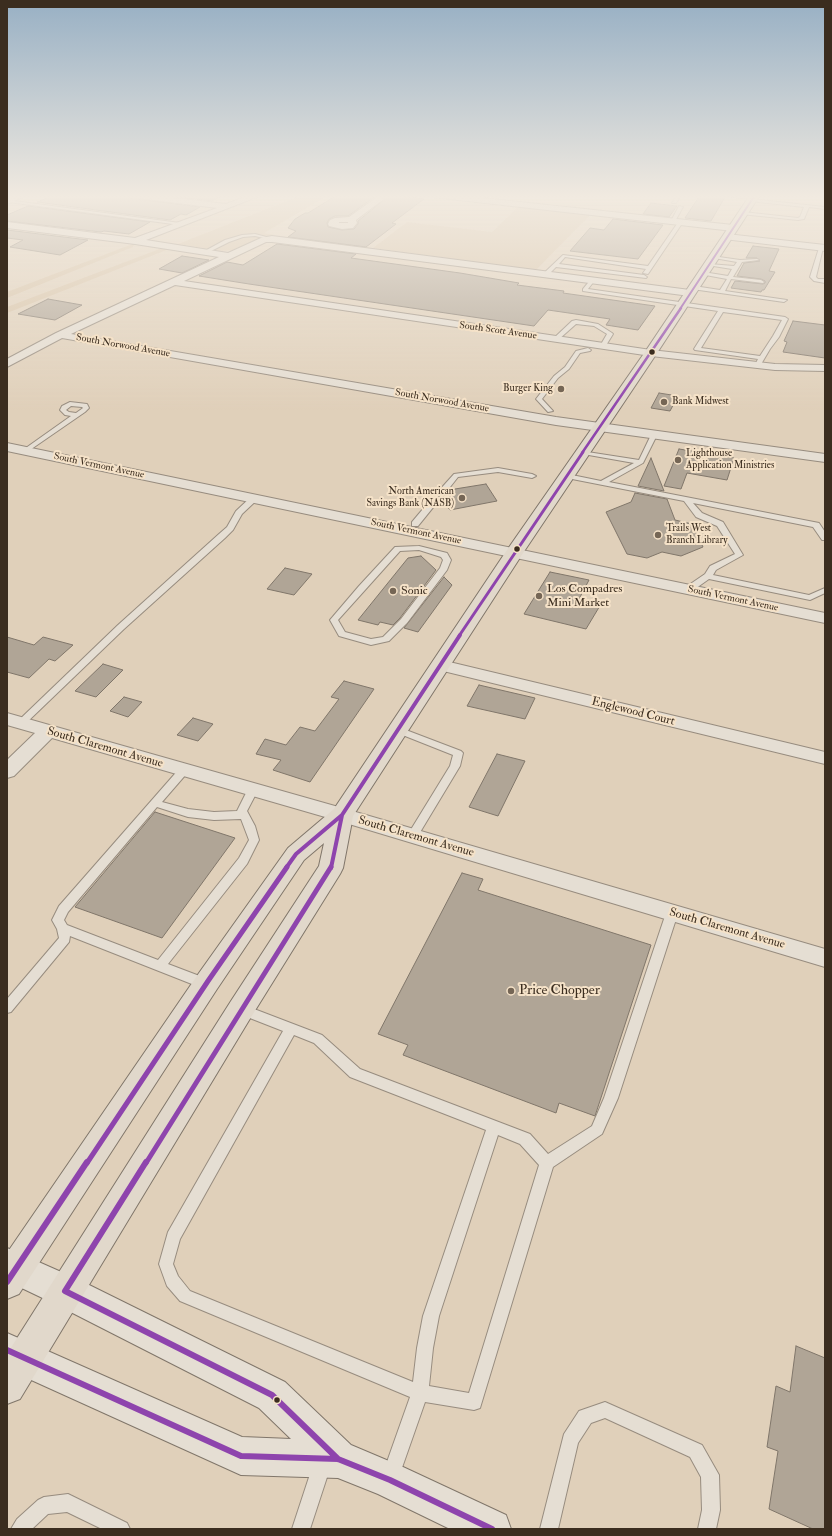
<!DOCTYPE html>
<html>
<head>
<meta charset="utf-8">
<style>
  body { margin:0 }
  #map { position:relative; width:832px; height:1536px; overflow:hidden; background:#e0d0ba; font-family:"IM FELL Double Pica",serif }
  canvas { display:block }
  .frame { position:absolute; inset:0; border:8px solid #3b2d1f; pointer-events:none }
</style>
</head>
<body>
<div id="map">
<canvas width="832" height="1536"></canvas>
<div class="frame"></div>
</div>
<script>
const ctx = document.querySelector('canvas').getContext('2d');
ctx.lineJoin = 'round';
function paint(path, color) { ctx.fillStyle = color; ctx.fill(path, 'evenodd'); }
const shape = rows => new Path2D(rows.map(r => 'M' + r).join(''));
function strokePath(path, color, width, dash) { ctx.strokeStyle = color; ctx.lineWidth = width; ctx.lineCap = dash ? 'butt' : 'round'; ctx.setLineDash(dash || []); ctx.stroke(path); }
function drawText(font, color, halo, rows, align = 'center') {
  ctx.font = font + ' "IM FELL Double Pica",serif'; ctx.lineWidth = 4; ctx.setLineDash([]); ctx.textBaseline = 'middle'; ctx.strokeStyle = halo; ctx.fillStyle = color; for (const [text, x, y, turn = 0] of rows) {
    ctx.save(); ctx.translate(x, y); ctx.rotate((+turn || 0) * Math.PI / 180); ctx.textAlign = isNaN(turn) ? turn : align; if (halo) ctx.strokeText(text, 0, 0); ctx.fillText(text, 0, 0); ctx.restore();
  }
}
paint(shape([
  [302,195,329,195,264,233,275,235,260,238,233,250,222,251,178,244],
  [519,206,591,214,536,270,373,248,407,222,492,232],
  [135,243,133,247,7,298,7,292],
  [162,248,169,249,7,313,7,307]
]), '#d7c2a5');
const building = shape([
  [54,195,124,195,129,198,200,207,186,215,181,214,170,220,37,202,54,195],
  [163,195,223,195,212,201,163,195],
  [337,195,377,195,348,216,335,216,329,219,327,223,328,227,342,230,354,229,358,224,358,221,390,195,424,199,392,223,396,224,366,247,288,237,296,231,288,228,295,219,305,213,308,213,337,195],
  [700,195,725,197,711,221,685,218,700,195],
  [651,203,677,206,669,217,643,214,651,203],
  [28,206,150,222,129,234,104,231,101,232,7,221,7,215,28,206],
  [613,219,663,225,638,259,570,251,590,228,604,230,613,219],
  [7,230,88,240,60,255,10,247,23,240,7,238,7,230],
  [277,244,356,254,351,258,460,273,519,283,517,285,564,291,563,293,655,306,638,330,606,325,610,319,548,310,534,326,249,284,199,276,227,262,243,265,277,244],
  [753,246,779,249,769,271,775,272,764,290,762,290,761,292,731,288,735,281,763,284,765,283,765,281,761,279,737,276,744,263,760,261,757,258,746,258,753,246],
  [182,256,209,260,182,273,159,269,182,256],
  [48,299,82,305,55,320,18,314,48,299],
  [793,321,825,325,825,358,783,352,787,342,784,341,793,321],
  [659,393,678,396,670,411,651,408,659,393],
  [679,449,734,458,727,480,687,473,681,489,664,486,679,449],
  [651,458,664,491,638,486,651,458],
  [486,484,497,501,450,510,441,498,455,489,486,484],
  [635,493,667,499,675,520,692,524,703,547,681,556,662,552,647,558,627,554,606,512,631,502,635,493],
  [421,556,436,570,400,618,393,625,380,622,378,625,358,620,408,558,421,556],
  [285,568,312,574,294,595,267,589,285,568],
  [550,572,589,580,579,599,601,604,586,629,524,614,550,572],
  [444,577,452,585,418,632,404,628,444,577],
  [7,637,34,645,43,637,73,645,55,661,49,659,29,678,7,672,7,637],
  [103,664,123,670,96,697,75,691,103,664],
  [344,681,374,689,310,782,273,770,281,760,256,754,265,739,286,745,300,727,315,731,339,699,331,697,344,681],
  [479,685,535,698,525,719,467,706,479,685],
  [124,697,142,702,128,717,110,711,124,697],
  [193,718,213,724,198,741,177,735,193,718],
  [497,754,525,761,498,816,469,807,497,754],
  [155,812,235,838,162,938,75,907,155,812],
  [462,873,483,879,478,890,651,945,595,1116,559,1103,556,1113,403,1055,408,1045,378,1034,462,873],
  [796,1346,825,1358,825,1529,813,1529,769,1509,778,1451,767,1447,776,1386,790,1392,796,1346]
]);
paint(building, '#b0a596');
strokePath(building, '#80766a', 1);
const service = shape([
  [677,195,681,195,676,203,672,203,677,195],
  [751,199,825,207,825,209,809,207,804,219,798,220,741,214,743,212,798,218,800,217,804,207,749,201,751,199],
  [7,200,180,223,182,224,180,225,8,202,7,200],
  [679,206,683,207,674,223,670,223,679,206],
  [679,221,683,222,648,274,643,273,646,269,565,257,559,264,644,275,647,277,646,278,556,267,548,275,543,274,563,255,648,266,679,221],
  [255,234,274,239,272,240,255,236,243,237,229,242,207,253,203,252,225,240,242,235,255,234],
  [821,247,823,248,816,277,818,279,825,279,825,283,814,281,810,277,819,248,821,247],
  [712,256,740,260,757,259,759,260,742,262,733,277,761,280,764,282,763,283,731,279,725,291,787,300,784,302,692,289,692,287,694,286,720,290,727,279,700,274,703,272,728,276,732,269,707,265,709,264,734,266,737,262,714,258,712,256],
  [592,278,595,280,588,289,785,317,788,319,779,337,770,349,760,366,758,367,755,365,758,359,695,350,694,349,718,311,583,291,583,289,592,278],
  [723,312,782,320,773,336,760,356,701,348,723,312],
  [576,320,598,324,612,333,613,334,605,347,600,346,607,334,594,326,576,324,558,340,554,340,554,338,572,321,576,320],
  [588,348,591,350,590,351,580,353,569,369,558,378,542,399,553,411,548,412,536,399,554,376,565,367,576,351,588,348],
  [70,402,87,404,89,408,85,412,27,452,23,452,23,450,71,416,65,415,60,410,62,406,70,402],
  [71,406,82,407,83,408,76,413,69,412,66,410,71,406],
  [654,433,657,435,643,463,609,482,819,523,825,532,825,540,822,540,813,527,693,503,702,513,723,522,743,555,716,570,713,575,809,595,825,588,825,593,810,600,709,579,692,591,686,591,685,589,686,587,705,574,710,566,735,554,717,526,696,517,684,501,567,478,563,476,567,474,601,481,634,463,583,454,581,453,581,451,639,460,651,435,654,433],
  [498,468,532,474,536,476,532,478,498,472,458,477,443,496,440,496,436,494,454,474,498,468],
  [252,496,258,496,259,498,242,514,233,530,225,538,124,629,24,725,18,725,16,723,18,721,118,625,219,534,227,527,236,511,252,496],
  [428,503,434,503,435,505,418,526,412,526,412,522,428,503],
  [419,546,447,553,451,560,447,570,407,623,389,641,371,645,339,636,330,620,359,586,395,547,419,546],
  [419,550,441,557,443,560,440,568,401,619,383,637,371,639,345,632,338,620,365,590,400,551,419,550],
  [398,727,461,751,463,753,460,766,416,839,412,840,408,839,407,836,450,766,453,755,395,732,393,730,398,727],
  [184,767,188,768,189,770,188,772,162,802,188,809,214,812,237,811,249,787,257,787,258,790,247,811,255,826,259,840,247,864,168,964,210,980,212,984,210,988,206,989,202,988,70,936,69,942,11,1012,7,1013,7,999,59,938,57,929,52,920,59,906,180,768,184,767],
  [157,807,188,817,214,820,241,819,249,840,239,858,158,960,67,925,64,920,68,912,157,807],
  [672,909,676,910,678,913,618,1098,602,1134,553,1167,480,1408,474,1410,425,1402,397,1482,391,1485,385,1482,382,1476,410,1397,180,1301,167,1286,159,1264,168,1232,283,1031,237,1013,235,1009,237,1005,241,1004,322,1035,360,1069,530,1134,548,1154,592,1126,604,1098,666,913,668,910,672,909],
  [294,1035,314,1043,350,1077,486,1130,423,1316,417,1348,413,1382,190,1291,178,1276,173,1264,180,1239,294,1035],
  [498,1135,520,1144,539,1165,469,1393,429,1386,433,1348,439,1316,498,1135],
  [605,1402,702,1445,719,1475,720,1510,716,1529,698,1529,702,1510,701,1477,690,1457,605,1418,591,1423,578,1443,558,1529,540,1529,564,1434,579,1411,605,1402],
  [322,1456,328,1459,331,1465,310,1529,292,1529,313,1465,316,1459,322,1456],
  [68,1494,127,1523,130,1529,102,1529,67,1512,48,1514,32,1529,11,1529,17,1519,38,1500,44,1497,68,1494]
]);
const minor = shape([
  [17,195,28,195,7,204,7,199,17,195],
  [125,195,150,195,226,204,250,195,262,195,146,240,228,253,261,238,272,236,690,290,695,293,690,296,272,242,266,242,184,281,651,350,775,364,825,365,825,371,775,370,651,356,175,285,71,334,556,417,825,454,825,462,556,425,62,338,7,367,7,359,56,333,219,257,135,244,7,228,7,222,135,238,217,208,129,197,125,195],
  [380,195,389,195,356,220,357,223,353,228,342,229,329,226,328,224,330,220,335,218,349,217,380,195],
  [348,222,348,223,339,223,339,222,348,222],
  [428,195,455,195,733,225,737,228,733,231,432,197,428,195],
  [729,195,755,195,757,197,753,199,733,197,729,195],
  [727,234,825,245,825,251,724,239,723,237,724,235,727,234],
  [7,443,825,613,825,623,7,451,7,443],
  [441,660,825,752,825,764,435,669,432,665,435,661,441,660],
  [7,713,342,808,825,949,825,967,339,821,52,738,14,776,7,778,7,760,35,733,7,725,7,713]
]);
const secondary = shape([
  [7,1248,77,1279,285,1382,351,1445,403,1467,506,1515,511,1529,450,1529,378,1494,338,1478,241,1475,7,1369,7,1333,242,1437,291,1439,259,1408,53,1303,7,1281,7,1248]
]);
const primary = shape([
  [750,195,760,195,657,353,523,553,353,816,343,868,340,874,251,1017,20,1399,7,1404,7,1354,231,1001,319,866,324,843,304,860,217,989,19,1294,7,1299,7,1253,199,973,288,848,334,809,505,553,645,352,750,195]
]);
strokePath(service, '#978c7f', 2);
strokePath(minor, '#978c7f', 2);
strokePath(secondary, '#80766a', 2);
strokePath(primary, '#80766a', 2);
paint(service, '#e5ded3');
paint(minor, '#e5ded3');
paint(secondary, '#e5ded3');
paint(primary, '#e1d8cb');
strokePath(shape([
  [680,309,755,195]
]), '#8e44ad', 2);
strokePath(shape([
  [582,453,681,308]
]), '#8e44ad', 2.5);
strokePath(shape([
  [459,636,583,452]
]), '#8e44ad', 3);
strokePath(shape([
  [286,868,296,854,342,815,460,635],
  [331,868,342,815]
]), '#8e44ad', 4);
strokePath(shape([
  [87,1163,208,981,287,867],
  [146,1163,331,867]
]), '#8e44ad', 5);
strokePath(shape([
  [146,1162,65,1291,272,1395,338,1459],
  [7,1282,87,1162],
  [7,1350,241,1456,338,1459,390,1480,492,1529]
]), '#8e44ad', 6);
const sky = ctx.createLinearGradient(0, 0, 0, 410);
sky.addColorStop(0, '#98b0c4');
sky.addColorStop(0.48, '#f1eae0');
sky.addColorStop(1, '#f1eae000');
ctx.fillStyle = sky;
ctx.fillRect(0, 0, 832, 410);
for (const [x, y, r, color] of [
  [652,352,3.5,"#3b2d1f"],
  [561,389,4,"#756655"],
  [664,402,4,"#756655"],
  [678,460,4,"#756655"],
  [462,498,4,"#756655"],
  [658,535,4,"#756655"],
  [517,549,3.5,"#3b2d1f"],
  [393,591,4,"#756655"],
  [539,596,4,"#756655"],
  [511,991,4,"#756655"],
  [277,1400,3.5,"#3b2d1f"]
]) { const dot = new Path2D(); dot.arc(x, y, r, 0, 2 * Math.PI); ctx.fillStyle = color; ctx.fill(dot); strokePath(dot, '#f5e2c8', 1.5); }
drawText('10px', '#3b2d1f', '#f5e2c8', [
  ["South Scott Avenue",498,331,8],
  ["South Norwood Avenue",123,346,10],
  ["South Norwood Avenue",442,401,10],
  ["South Vermont Avenue",99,466,12],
  ["South Vermont Avenue",416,532,12],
  ["South Vermont Avenue",733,599,12]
]);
drawText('10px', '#3b2d1f', '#f5e2c8', [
  ["Burger King",553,389,"right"],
  ["Bank Midwest",672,402],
  ["Lighthouse",686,454],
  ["Application Ministries",686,466],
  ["North American",454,492,"right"],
  ["Savings Bank (NASB)",454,504,"right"],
  ["Trails West",666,529],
  ["Branch Library",666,541]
], 'left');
drawText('12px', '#3b2d1f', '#f5e2c8', [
  ["Los Compadres",547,589],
  ["Mini Market",547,603],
  ["Sonic",401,591]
], 'left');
drawText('12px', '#3b2d1f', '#f5e2c8', [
  ["Englewood Court",633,712,14],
  ["South Claremont Avenue",105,748,16],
  ["South Claremont Avenue",416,837,16],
  ["South Claremont Avenue",727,929,16]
]);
drawText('14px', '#3b2d1f', '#f5e2c8', [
  ["Price Chopper",519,991]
], 'left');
</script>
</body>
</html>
